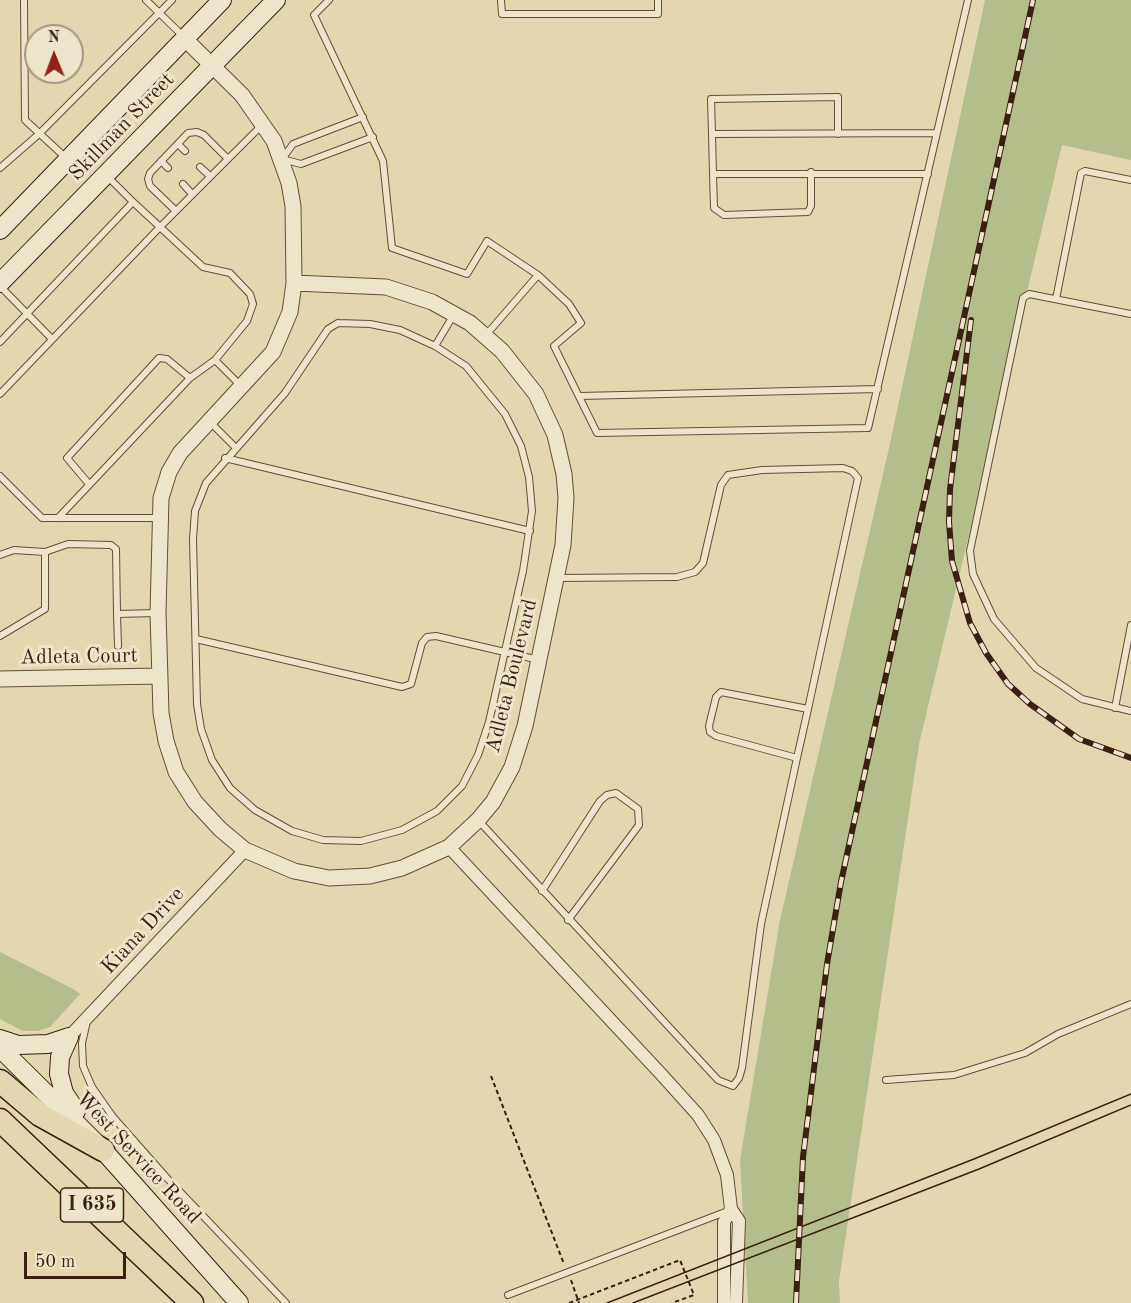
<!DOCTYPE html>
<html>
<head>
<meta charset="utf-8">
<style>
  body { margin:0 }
  #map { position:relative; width:1131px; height:1303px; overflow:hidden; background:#e3d7af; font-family:"Old Standard TT",serif }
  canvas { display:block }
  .north { position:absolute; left:24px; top:24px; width:60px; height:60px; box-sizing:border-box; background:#ede5cb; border:2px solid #a69681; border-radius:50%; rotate:359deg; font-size:16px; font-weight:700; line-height:24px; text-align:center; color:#3b1f12 }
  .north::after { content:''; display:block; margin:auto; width:21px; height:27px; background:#8f2418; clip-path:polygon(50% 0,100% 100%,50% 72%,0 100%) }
  .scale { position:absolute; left:24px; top:1252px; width:102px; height:27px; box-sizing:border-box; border:3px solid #3b1f12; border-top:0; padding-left:8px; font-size:18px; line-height:21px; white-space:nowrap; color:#3b1f12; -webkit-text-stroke:4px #ede5cb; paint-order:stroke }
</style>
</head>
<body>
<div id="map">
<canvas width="1131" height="1303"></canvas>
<div class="north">N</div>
<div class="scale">50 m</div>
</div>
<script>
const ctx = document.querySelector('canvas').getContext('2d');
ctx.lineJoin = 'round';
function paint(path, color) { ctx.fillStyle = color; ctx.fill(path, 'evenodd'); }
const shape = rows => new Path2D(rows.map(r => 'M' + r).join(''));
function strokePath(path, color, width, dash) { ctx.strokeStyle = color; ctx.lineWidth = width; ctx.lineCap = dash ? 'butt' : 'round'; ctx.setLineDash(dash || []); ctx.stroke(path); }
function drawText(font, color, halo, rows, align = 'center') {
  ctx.font = font + ' "Old Standard TT",serif'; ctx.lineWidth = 6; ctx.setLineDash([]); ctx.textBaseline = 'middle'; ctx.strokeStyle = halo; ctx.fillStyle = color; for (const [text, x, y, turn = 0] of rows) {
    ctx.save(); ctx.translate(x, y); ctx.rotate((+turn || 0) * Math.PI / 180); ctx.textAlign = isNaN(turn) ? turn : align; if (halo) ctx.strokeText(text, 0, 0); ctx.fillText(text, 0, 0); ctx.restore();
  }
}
paint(shape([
  [985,0,1131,0,1131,160,1062,145,919,744,839,1281,840,1303,748,1303,740,1160,780,920,889,448],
  [0,952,73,989,80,994,50,1027,38,1031,23,1031,0,1019]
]), '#b4be8a');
const service = shape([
  [24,0,25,120,66,158],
  [146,0,183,36],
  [329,0,314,15,383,161,392,248,467,274,487,241,538,275,569,304,581,323,554,346,597,433,868,428,968,0],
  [501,0,502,14,658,14,658,0],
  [363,117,293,144,282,159,301,164,373,137],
  [712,134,711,99,838,97,838,134],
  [178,144,185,151],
  [161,161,168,168],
  [200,167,210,176],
  [0,168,39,134,172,0],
  [713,174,714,208,724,215,808,212,811,206,811,172],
  [928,174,713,174,712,134,937,133],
  [183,184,192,194],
  [133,202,160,227,263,124],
  [176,211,150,186,148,179,150,173,188,133,197,132,204,135,227,158],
  [0,286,52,339],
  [1056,299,1081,173,1085,171,1131,180],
  [1131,314,1029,294,1023,298,970,551,973,574,994,619,1036,668,1082,699,1131,711],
  [338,323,370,324,400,330,435,346,466,366,505,414,521,446,529,477,532,511,523,571,489,722,478,755,462,786,437,811,402,830,361,841,323,840,292,831,255,810,230,788,212,760,201,729,197,704,193,539,195,511,206,483,285,393,328,329,338,323],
  [486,335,538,275],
  [0,342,133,202,107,176],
  [435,346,453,316],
  [0,394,160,227,203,267,230,273,250,294,253,304,247,321,215,360],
  [580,396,878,389],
  [209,421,235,447],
  [225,458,530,531],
  [0,476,42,518,158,518],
  [89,484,67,458,159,358,167,359,190,378],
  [58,518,190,378,215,360,241,386],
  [45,552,68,544,111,545,116,549,117,614],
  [0,555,14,550,45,552,45,609,0,636],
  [196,639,402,687,411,684,422,643,427,637,436,636,539,660],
  [118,646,117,614,157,613],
  [1115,708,1131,625],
  [797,758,808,709],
  [478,820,718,1080,733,1086,739,1078,742,1068,761,924,797,758,716,736,710,732,709,726,716,697,721,692,808,709,858,478,852,471,843,468,762,470,728,475,721,485,703,563,695,572,677,577,557,578],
  [542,891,600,801,607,795,616,793,638,809,639,825,568,920],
  [87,1021,82,1043,83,1066,92,1087,113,1117,166,1177,286,1303],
  [886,1080,954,1075,1025,1053,1058,1034,1131,1004],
  [508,1295,728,1211]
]);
const minor = shape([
  [449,847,661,1074,698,1115,714,1140,727,1175,731,1209,739,1221,736,1303],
  [69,1037,245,850],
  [724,1303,724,1222,731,1209]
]);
const tertiary = shape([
  [185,39,242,95,274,141,289,183,293,206,294,283,290,312,273,352,180,453,169,472,161,498,158,613,161,713,166,741,176,772,195,802,220,829,245,850,294,871,329,878,370,876,402,868,449,847,478,820,493,802,512,767,525,726,563,545,566,498,564,474,555,435,536,394,502,351,470,323,432,302,386,287,294,283],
  [0,679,159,676]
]);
const secondary = shape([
  [0,230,222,0],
  [0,283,276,0],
  [69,1037,60,1057,59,1074,64,1093,76,1111],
  [0,1039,18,1045,48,1044,69,1037],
  [0,1048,103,1150,239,1303]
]);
const motorway = shape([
  [0,1081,40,1115,103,1150],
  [0,1120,192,1303]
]);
strokePath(service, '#654d39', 8);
strokePath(minor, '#654d39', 14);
strokePath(tertiary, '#654d39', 17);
strokePath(secondary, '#3b1f12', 20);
strokePath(motorway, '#3b1f12', 25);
strokePath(shape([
  [491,1076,564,1264],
  [571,1280,579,1303],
  [569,1303,680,1260,694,1295,672,1303]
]), '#3b1f12', 2, [4.5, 3]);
strokePath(service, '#ede5cb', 6);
strokePath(minor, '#ede5cb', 12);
strokePath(tertiary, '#ede5cb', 15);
strokePath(secondary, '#ede5cb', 18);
strokePath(motorway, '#e3d7af', 22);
strokePath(shape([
  [607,1303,974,1159,1131,1094],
  [633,1303,979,1169,1131,1105]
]), '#3b1f12', 1.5);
const rail = shape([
  [971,320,950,489,949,522,952,561,970,623,986,653,1008,684,1030,704,1079,739,1131,758],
  [796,1303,803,1157,827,964,841,882,1033,0]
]);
strokePath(rail, '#3b1f12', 6);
strokePath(rail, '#ede5cb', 4, [11]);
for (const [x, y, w] of [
  [92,1205,63]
]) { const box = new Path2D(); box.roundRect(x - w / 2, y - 17, w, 34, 4.5); ctx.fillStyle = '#ede5cb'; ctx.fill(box); strokePath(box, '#3b1f12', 1.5); }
drawText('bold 20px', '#3b1f12', null, [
  ["I 635",92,1205]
]);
drawText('21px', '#3b1f12', '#ede5cb', [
  ["Skillman Street",122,127,-46],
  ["Adleta Court",79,657,-1],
  ["Adleta Boulevard",512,676,-76],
  ["Kiana Drive",143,931,-47],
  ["West Service Road",138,1158,47]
]);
</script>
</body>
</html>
